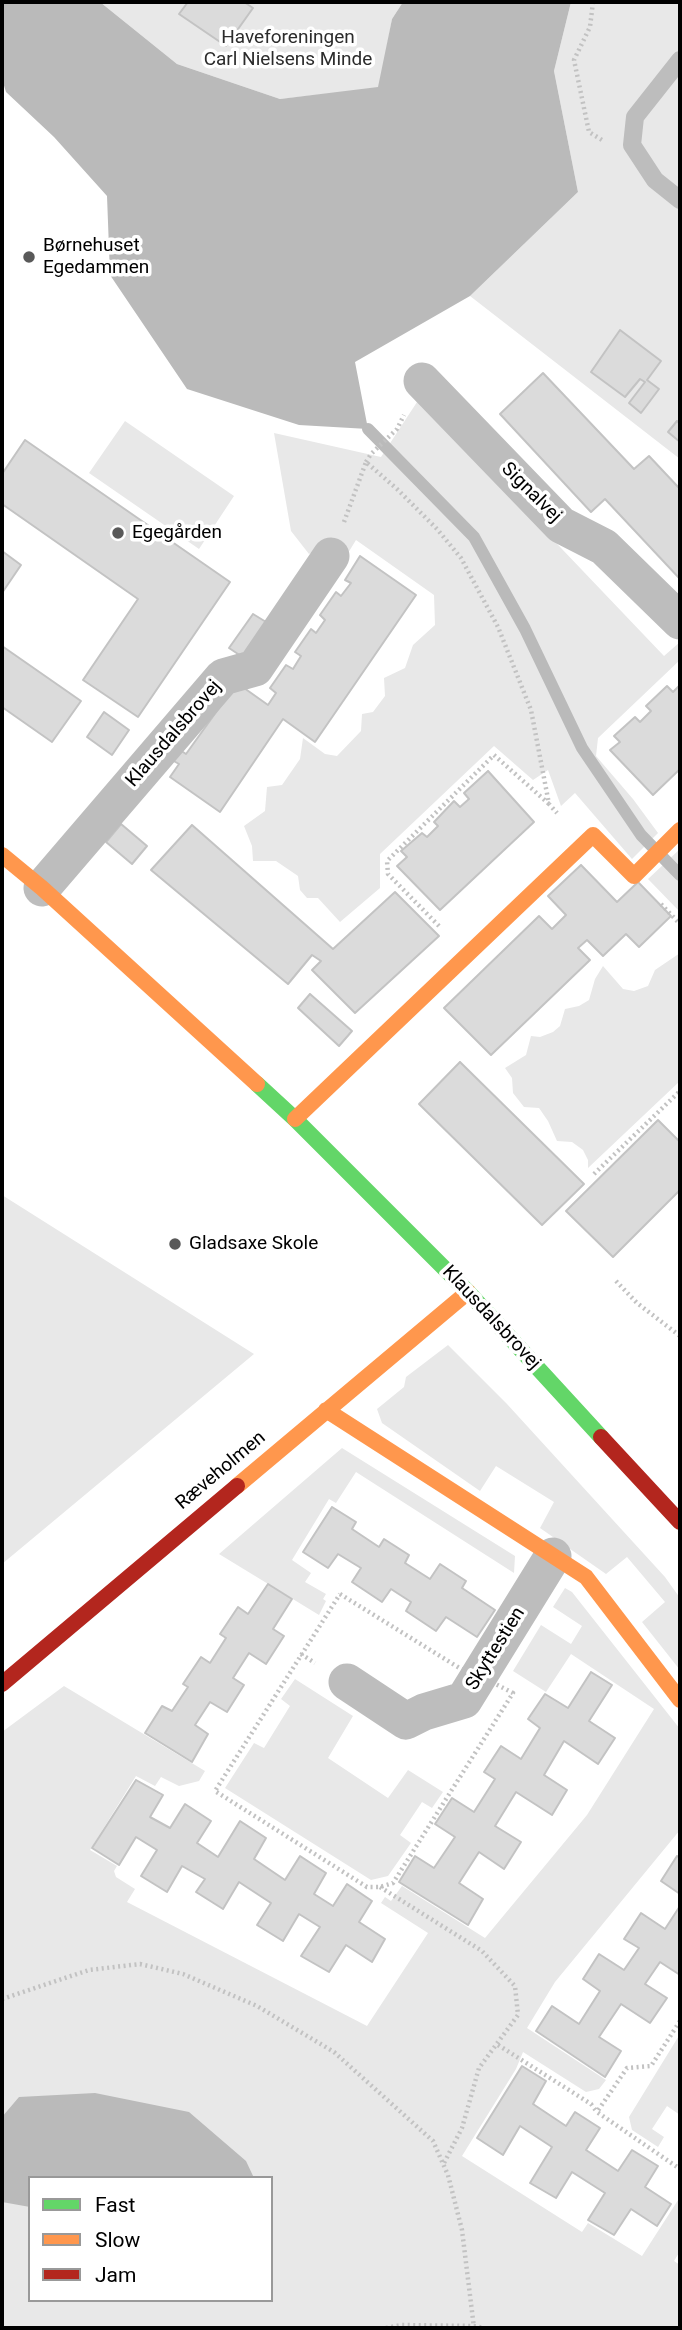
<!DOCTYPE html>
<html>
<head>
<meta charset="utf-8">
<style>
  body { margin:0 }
  #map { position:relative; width:682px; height:2330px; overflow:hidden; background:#fff; font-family:Roboto,sans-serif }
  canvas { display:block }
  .frame { position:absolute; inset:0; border:4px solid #000; pointer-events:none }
  .legend { position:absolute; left:28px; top:2176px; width:245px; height:126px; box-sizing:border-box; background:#fff; border:2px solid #999; margin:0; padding:9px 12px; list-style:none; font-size:21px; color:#000 }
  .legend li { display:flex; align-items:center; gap:14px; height:35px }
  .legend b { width:35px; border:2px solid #999 }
</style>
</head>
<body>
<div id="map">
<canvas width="682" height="2330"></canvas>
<div class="frame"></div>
<ul class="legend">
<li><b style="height:9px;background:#63d668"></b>Fast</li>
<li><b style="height:9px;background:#ff974d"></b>Slow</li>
<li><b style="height:9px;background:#b3261e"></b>Jam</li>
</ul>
</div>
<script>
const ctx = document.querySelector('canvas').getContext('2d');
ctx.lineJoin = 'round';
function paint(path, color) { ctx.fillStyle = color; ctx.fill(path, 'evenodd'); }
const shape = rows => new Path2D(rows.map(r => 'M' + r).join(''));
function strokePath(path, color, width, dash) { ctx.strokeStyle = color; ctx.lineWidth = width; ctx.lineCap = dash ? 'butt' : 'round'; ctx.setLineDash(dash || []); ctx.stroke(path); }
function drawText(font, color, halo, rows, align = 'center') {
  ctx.font = font + ' Roboto,sans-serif'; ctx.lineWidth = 7; ctx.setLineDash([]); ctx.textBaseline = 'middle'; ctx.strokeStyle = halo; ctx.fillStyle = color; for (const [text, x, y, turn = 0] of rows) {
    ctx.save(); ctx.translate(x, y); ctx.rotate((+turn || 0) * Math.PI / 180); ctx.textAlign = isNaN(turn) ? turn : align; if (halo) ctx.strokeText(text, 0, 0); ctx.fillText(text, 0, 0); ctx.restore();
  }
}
paint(shape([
  [100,2,403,2,392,19,379,88,280,99,177,64],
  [571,2,680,2,680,459,470,296,578,192,554,71],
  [419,399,664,656,680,642,680,660,598,738,596,756,633,799,658,833,632,859,575,793,561,806,548,770,533,780,494,746,380,854,380,888,340,922,318,898,307,898,300,890,298,876,276,861,253,861,252,846,244,826,265,811,267,787,282,785,300,759,303,738,325,754,337,756,361,731,362,714,373,712,385,696,384,678,405,668,413,645,435,625,434,595,356,540,345,558,323,546,309,554,291,531,274,433,381,457],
  [125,421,234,496,199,549,89,473],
  [680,849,680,912,648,879],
  [680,953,680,1081,588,1168,588,1160,583,1150,572,1142,557,1141,548,1121,539,1108,524,1107,513,1093,512,1078,505,1068,526,1055,531,1036,540,1037,553,1032,560,1026,565,1009,579,1006,589,1000,595,979,603,966,623,989,634,991,648,986,655,970],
  [2,1195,254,1354,2,1564],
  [448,1345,507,1404,665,1577,680,1598,680,1670,642,1622,665,1602,627,1557,606,1574,540,1528,554,1502,496,1466,480,1491,382,1423,377,1409,404,1387,406,1377],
  [342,1448,515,1556,514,1573,356,1472,336,1503,329,1499,292,1560,311,1573,305,1582,326,1594,323,1599,326,1601,319,1615,219,1554],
  [565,1588,572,1592,680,1729,680,1830,555,1982,527,2028,606,2080,599,2089,586,2092,523,2052,516,2069,462,2156,582,2232,588,2223,642,2256,680,2197,680,2251,674,2261,680,2265,680,2328,2,2328,2,1732,64,1686,205,1771,199,1781,179,1786,161,1777,155,1786,136,1776,90,1850,117,1866,114,1871,116,1877,135,1889,127,1902,367,2026,428,1933,381,1903,385,1897,391,1901,402,1886,485,1938,587,1815,654,1709,571,1654,546,1692,513,1671,541,1625,571,1644,582,1626,553,1607],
  [30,2178,271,2178,271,2300,30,2300],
  [295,1679,353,1716,328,1758,388,1798,408,1770,443,1792,432,1808,422,1802,400,1835,411,1843,388,1876,371,1880,225,1788,254,1743,264,1748,290,1706,281,1699],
  [680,2034,680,2115,667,2106,652,2129,664,2137,658,2147,632,2130,629,2117]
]), '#e8e8e8');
paint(shape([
  [2,2,100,2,177,64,280,99,378,87,392,19,403,2,571,2,554,71,578,192,470,296,355,362,368,429,299,425,187,389,110,275,107,196,54,137,6,92,2,79],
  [95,2093,189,2112,246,2161,254,2178,30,2178,30,2207,2,2202,2,2117,19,2097]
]), '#bababa');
strokePath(shape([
  [368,429,474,537,525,629,582,748,641,835,680,875]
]), '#bababa', 12);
const building = shape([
  [188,2,244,2,253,8,226,46,179,14,188,2],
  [620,330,661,361,647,380,659,389,641,413,629,403,645,382,640,379,625,397,591,372,620,330],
  [543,373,634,469,649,456,680,489,680,579,605,499,591,512,500,414,543,373],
  [677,421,680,424,680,442,668,432,677,421],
  [25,440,230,582,138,717,83,680,138,599,2,504,2,474,25,440],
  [2,551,21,565,2,593,2,551],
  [360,556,416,595,315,742,283,719,220,812,170,777,179,764,172,760,180,750,186,754,237,683,268,705,276,693,270,688,286,665,293,669,301,656,295,652,311,629,316,633,325,620,320,615,336,592,341,596,351,583,345,580,360,556],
  [253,614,271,625,247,660,229,648,253,614],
  [2,646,81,701,52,742,2,707,2,646],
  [680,685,680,769,653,795,610,750,620,742,614,736,635,717,640,722,651,711,646,706,667,686,673,692,680,685],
  [104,712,129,730,112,755,87,737,104,712],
  [488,771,534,822,440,910,397,866,407,857,401,851,422,833,427,837,438,826,434,822,454,801,460,807,469,799,464,793,488,771],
  [121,824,147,846,132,864,106,842,121,824],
  [192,825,333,949,395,892,439,936,355,1013,312,970,321,961,312,955,288,984,151,870,192,825],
  [581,865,617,902,638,882,671,916,639,947,626,934,603,956,587,940,578,948,590,960,491,1055,444,1008,539,916,552,929,566,915,548,896,581,865],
  [310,994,352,1031,339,1046,298,1008,310,994],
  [460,1062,584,1184,542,1225,419,1104,460,1062],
  [658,1120,680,1142,680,1190,613,1257,566,1211,658,1120],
  [332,1507,356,1522,352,1529,379,1547,384,1539,409,1555,405,1563,430,1579,440,1564,466,1581,462,1588,495,1610,477,1637,446,1617,436,1631,406,1611,411,1602,391,1589,382,1602,352,1582,361,1568,338,1554,328,1568,303,1552,332,1507],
  [268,1584,292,1599,273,1629,284,1636,266,1664,249,1653,233,1678,244,1685,227,1712,210,1702,195,1725,208,1734,192,1762,145,1733,162,1706,172,1711,188,1687,183,1684,201,1657,210,1663,226,1638,220,1634,238,1607,248,1614,268,1584],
  [591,1672,612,1685,589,1721,615,1738,598,1764,564,1741,544,1775,567,1790,552,1815,516,1792,495,1826,521,1842,504,1869,479,1852,459,1883,483,1899,468,1925,399,1882,415,1856,434,1868,455,1837,435,1824,452,1798,474,1812,495,1779,484,1772,501,1746,521,1759,540,1728,528,1719,545,1694,568,1708,591,1672],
  [136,1780,163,1795,150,1817,170,1828,185,1804,211,1821,197,1843,218,1857,240,1821,266,1838,254,1859,285,1880,300,1856,326,1873,314,1894,333,1906,347,1884,372,1901,359,1922,385,1939,372,1962,346,1945,329,1972,301,1956,320,1927,299,1914,283,1941,257,1925,271,1903,239,1882,223,1909,196,1892,205,1879,182,1866,167,1892,141,1876,157,1850,136,1837,119,1865,92,1848,136,1780],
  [677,1856,680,1858,680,1894,661,1881,677,1856],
  [680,1906,680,1975,660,1962,645,1984,667,1998,650,2023,621,2004,599,2037,621,2051,605,2077,536,2031,552,2006,579,2024,600,1991,583,1979,599,1954,624,1970,639,1948,624,1939,641,1913,665,1929,680,1906],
  [522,2066,546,2081,533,2104,566,2126,575,2112,600,2128,586,2150,618,2171,632,2150,658,2166,645,2187,671,2204,657,2226,631,2209,614,2235,588,2220,605,2193,572,2172,556,2198,530,2183,552,2147,520,2126,503,2155,477,2138,522,2066]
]);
paint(building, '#dbdbdb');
strokePath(building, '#c3c3c3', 2);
strokePath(shape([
  [593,2,590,27,574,60,589,132,602,140],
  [366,462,371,454,397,429,404,415],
  [344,522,366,462,397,489,437,529,461,558,498,627,531,710,549,804,557,813],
  [661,904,680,924],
  [439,926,388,874,387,861,494,755,549,804],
  [594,1174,680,1091],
  [616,1281,637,1303,680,1336],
  [340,1594,461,1669,480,1676,513,1693,393,1883,380,1887,367,1887,215,1791,340,1594],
  [301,1654,315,1663],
  [380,1887,482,1951,515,1986,518,2015,479,2068,462,2128,444,2163],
  [2,1999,89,1970,140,1964,183,1974,257,2006,334,2052,433,2141,448,2175,462,2230,474,2328],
  [680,2021,651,2066,627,2068,597,2112,680,2169],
  [498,2045,591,2104,597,2112],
  [386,2328,401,2325,474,2326,484,2328]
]), '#c2c2c2', 4.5, [2, 3.5]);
strokePath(shape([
  [680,60,635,117,632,145,655,180,680,200]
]), '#bdbdbd', 18);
strokePath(shape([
  [422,381,561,525,604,547,680,621],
  [42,888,223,677,255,668,331,556],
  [347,1682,406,1721,424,1712,464,1700,553,1556]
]), '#bdbdbd', 37);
strokePath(shape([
  [257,1084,295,1119,468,1292,601,1437]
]), '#63d668', 16);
strokePath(shape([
  [2,855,42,888,257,1084],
  [295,1119,593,835,634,876,680,830],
  [326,1410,586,1577,680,1700],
  [237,1486,468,1292]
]), '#ff974d', 16);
strokePath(shape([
  [601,1437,680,1522],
  [2,1684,237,1486]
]), '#b3261e', 16);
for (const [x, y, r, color] of [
  [29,257,7,"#595959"],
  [118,533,7,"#595959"],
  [175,1244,7,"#595959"]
]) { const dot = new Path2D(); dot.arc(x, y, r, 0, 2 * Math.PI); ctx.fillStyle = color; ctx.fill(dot); strokePath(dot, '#fff', 2.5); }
drawText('19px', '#2c2c2c', '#fff', [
  ["Haveforeningen",288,38],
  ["Carl Nielsens Minde",288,60]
]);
drawText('19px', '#000', '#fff', [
  ["Børnehuset",43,246],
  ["Egedammen",43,268],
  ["Egegården",132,533],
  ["Gladsaxe Skole",189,1244]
], 'left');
drawText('19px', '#000', '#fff', [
  ["Signalvej",531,493,45],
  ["Klausdalsbrovej",174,734,-49],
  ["Klausdalsbrovej",491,1318,47],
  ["Ræveholmen",221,1471,-40],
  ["Skyttestien",496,1649,-58]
]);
</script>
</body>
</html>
